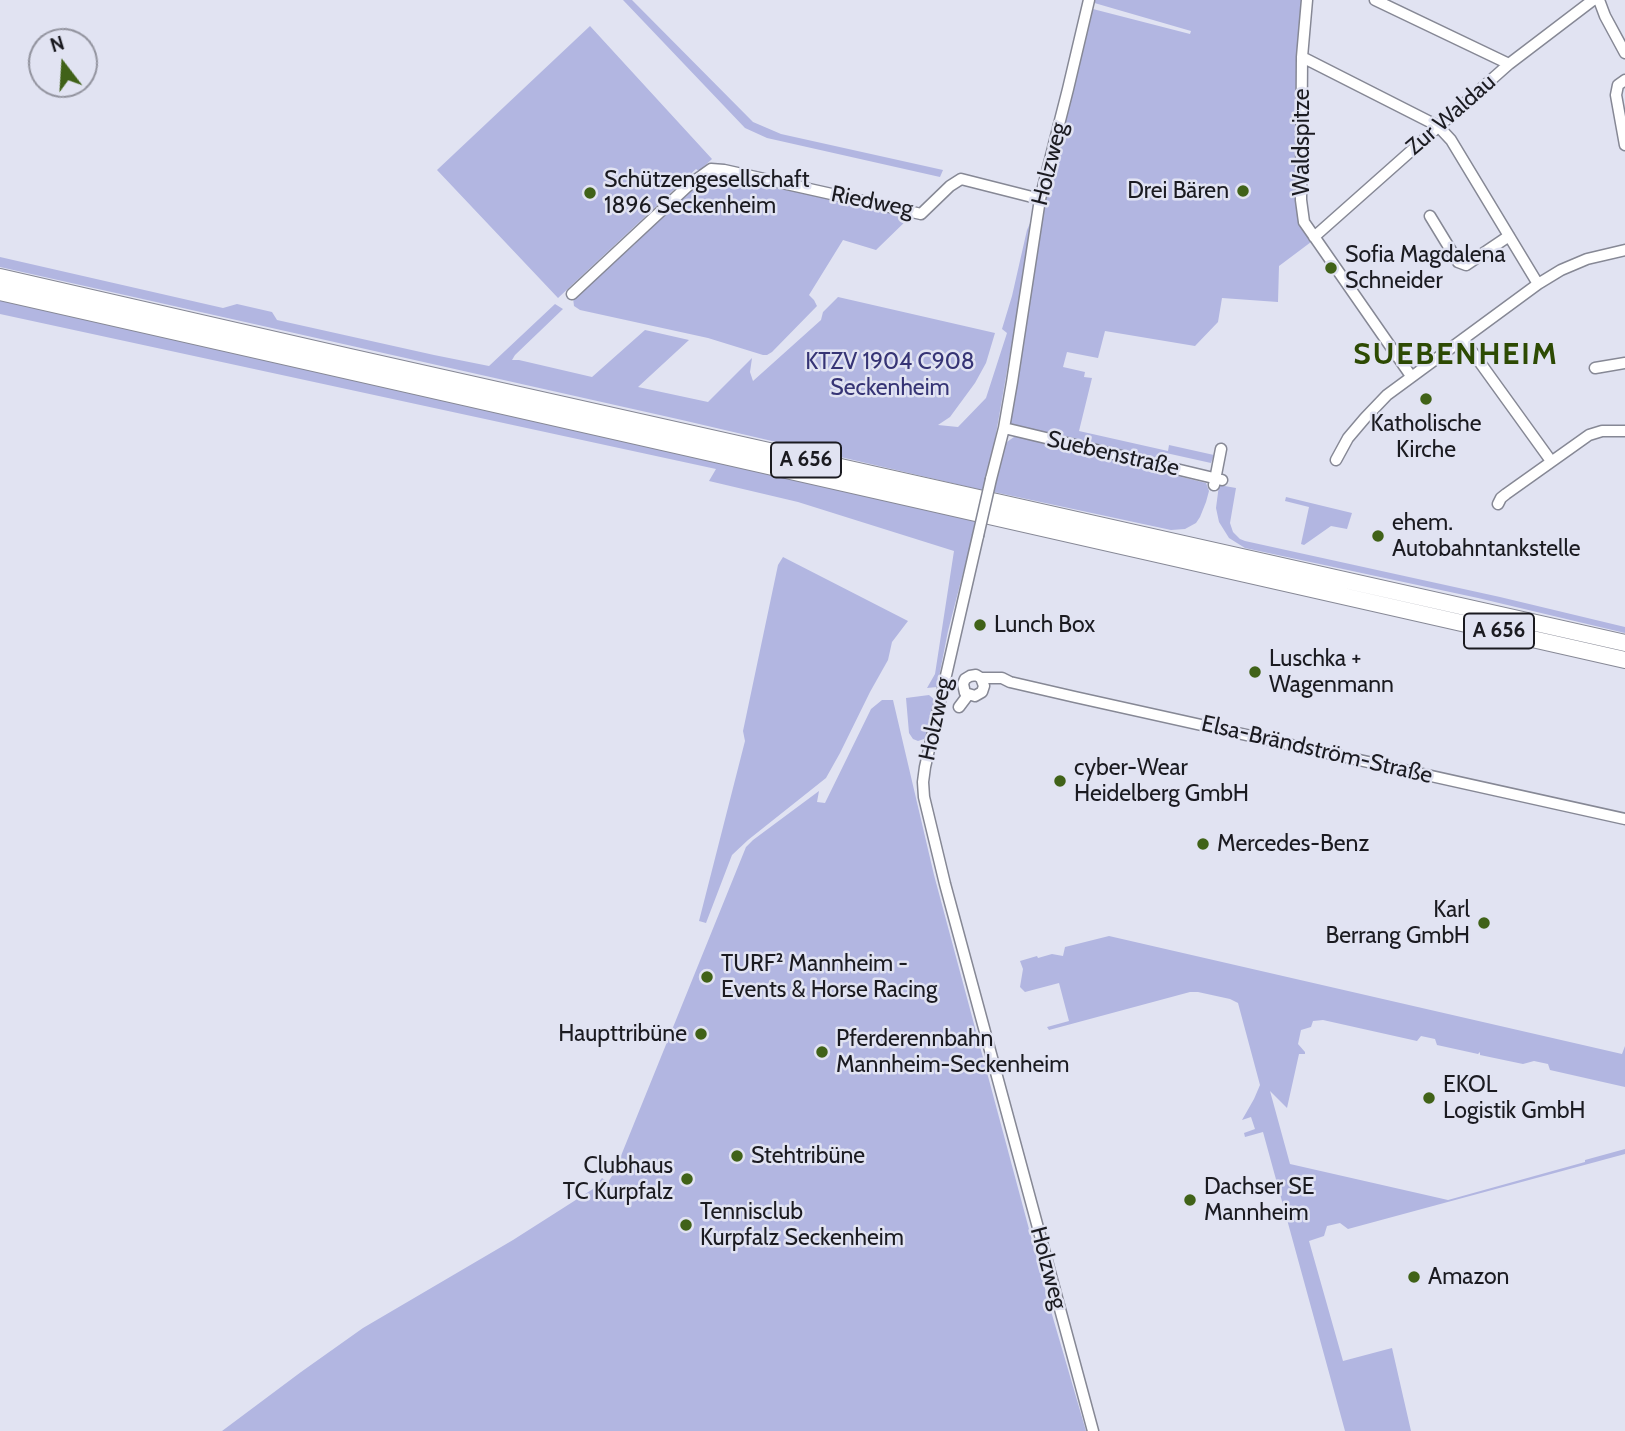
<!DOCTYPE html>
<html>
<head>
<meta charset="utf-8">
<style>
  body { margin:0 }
  #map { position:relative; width:1625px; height:1431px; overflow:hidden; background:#e1e3f2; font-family:Cabin,sans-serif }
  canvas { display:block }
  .north { position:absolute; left:28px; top:28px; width:70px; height:70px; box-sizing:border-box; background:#e1e3f2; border:2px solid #92939e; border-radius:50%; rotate:343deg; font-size:19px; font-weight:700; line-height:28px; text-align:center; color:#1b1b21 }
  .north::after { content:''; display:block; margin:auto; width:24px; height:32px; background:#406218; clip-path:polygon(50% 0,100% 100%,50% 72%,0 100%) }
</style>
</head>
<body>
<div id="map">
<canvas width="1625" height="1431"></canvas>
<div class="north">N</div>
</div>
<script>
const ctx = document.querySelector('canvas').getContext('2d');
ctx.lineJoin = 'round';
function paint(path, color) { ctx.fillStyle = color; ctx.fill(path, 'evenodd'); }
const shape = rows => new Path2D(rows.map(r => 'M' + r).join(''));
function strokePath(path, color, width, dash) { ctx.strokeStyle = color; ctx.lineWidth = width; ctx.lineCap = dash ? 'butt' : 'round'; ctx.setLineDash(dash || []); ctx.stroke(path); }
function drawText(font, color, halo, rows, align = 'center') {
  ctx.font = font + ' Cabin,sans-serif'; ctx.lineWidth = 5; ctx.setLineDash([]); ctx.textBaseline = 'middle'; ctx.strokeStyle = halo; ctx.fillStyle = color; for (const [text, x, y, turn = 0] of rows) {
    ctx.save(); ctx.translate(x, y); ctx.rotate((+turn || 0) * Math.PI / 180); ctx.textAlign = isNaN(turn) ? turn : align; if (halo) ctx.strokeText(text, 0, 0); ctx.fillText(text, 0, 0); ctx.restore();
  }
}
paint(shape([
  [623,0,632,0,753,122,781,134,943,170,940,177,767,138,745,128],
  [1091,0,1308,0,1296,57,1297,200,1300,225,1311,242,1279,266,1278,302,1222,298,1218,322,1195,346,1105,331,1098,358,1067,352,1063,367,1085,372,1084,377,1092,378,1079,431,1168,451,1169,445,1214,455,1211,463,1166,453,1164,460,1009,424,1042,198,1089,8,1190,34,1191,31,1091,2],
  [590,26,712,159,699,171,696,169,558,298,437,170],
  [730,175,911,216,876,250,843,240,809,295,814,300,817,306,772,352,767,355,763,355,708,338,580,310,574,306,573,298,622,252,627,251,635,244,636,238,695,185,708,176],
  [1031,221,1030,239,986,491,682,420,0,267,0,257,223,308,237,304,272,312,277,320,434,355,489,366,555,304,563,309,515,355,512,360,519,360,592,377,645,330,689,340,638,387,708,402,752,358,750,372,753,381,821,320,823,312,838,297,995,333,986,363,975,383,950,417,938,425,958,427,986,398,1007,333,1002,329,1012,296,1027,230],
  [0,300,808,483,930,510,977,519,948,631,937,687,927,688,935,674,954,551,798,502,709,481,716,469,0,314],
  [1014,437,1019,437,1206,483,1209,491,1206,502,1200,517,1196,523,1185,529,1171,530,994,492,1001,450,1004,444],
  [1219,485,1236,488,1230,523,1233,532,1240,539,1245,541,1500,597,1625,627,1625,633,1478,598,1245,548,1229,538,1219,522,1216,508],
  [1286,497,1352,513,1347,529,1331,526,1304,545,1301,544,1309,507,1285,501],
  [783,557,908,621,892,642,888,660,870,692,840,753,826,778,748,840,732,855,706,923,699,921,745,741,743,731,778,565],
  [929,695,936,701,929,734,924,739,918,741,913,739,909,733,906,698],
  [882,700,893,700,934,875,1051,1311,1086,1431,222,1431,301,1372,363,1328,513,1240,593,1189,602,1178,608,1182,614,1173,746,847,753,840,819,791,817,802,825,803,871,709],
  [1109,936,1622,1054,1625,1046,1625,1087,1550,1070,1548,1064,1534,1061,1523,1064,1480,1055,1480,1052,1478,1054,1437,1045,1435,1039,1421,1036,1417,1041,1323,1020,1313,1021,1311,1027,1301,1030,1298,1044,1305,1052,1305,1054,1299,1054,1287,1108,1270,1091,1290,1164,1448,1200,1585,1162,1585,1160,1625,1149,1625,1154,1348,1229,1340,1223,1327,1226,1324,1236,1309,1241,1343,1361,1392,1348,1411,1431,1345,1431,1263,1132,1245,1137,1244,1133,1255,1129,1251,1117,1242,1120,1254,1099,1260,1085,1238,1003,1230,999,1198,992,1190,992,1049,1030,1047,1027,1069,1021,1059,983,1025,992,1020,987,1023,969,1020,961,1037,956,1038,958,1052,954,1063,956,1065,947]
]), '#b2b6e1');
const minor = shape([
  [1307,0,1302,57,1301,200,1304,222,1411,376],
  [1375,0,1509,64],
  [1599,0,1605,16,1625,53],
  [1302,57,1438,126,1451,140,1538,284],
  [1625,80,1618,85,1616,95,1625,145],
  [1430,216,1458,262,1466,265,1509,236],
  [1314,237,1509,64,1593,0],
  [572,294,690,184,711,169,724,170,921,214,950,186,961,179,1040,199],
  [1463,339,1551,461],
  [1595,368,1625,363],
  [1004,428,1222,480],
  [1336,460,1348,438,1365,418,1387,395,1538,284,1561,270,1587,259,1625,250],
  [991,479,1004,428,1012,382,1040,199,1068,89,1089,0],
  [1214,485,1221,449],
  [1498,504,1501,498,1506,494,1589,435,1602,431,1625,431],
  [978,536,925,767,923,782,924,797,945,884,1093,1431],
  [981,678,984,686,982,692,975,696,965,693,963,684,965,679,970,676,976,675,981,678,1002,678,1010,682,1075,697,1625,819],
  [959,707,968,695]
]);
const highway = shape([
  [0,277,350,357,1625,643],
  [0,292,1625,660]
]);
strokePath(minor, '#868895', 13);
strokePath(highway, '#868895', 18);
strokePath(minor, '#fff', 10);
strokePath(highway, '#fff', 16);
const minorBridge = shape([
  [978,536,991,479]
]);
strokePath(minorBridge, '#868895', 13, []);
strokePath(minorBridge, '#fff', 10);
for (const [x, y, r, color] of [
  [1243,191,7,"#406218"],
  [590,193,7,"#406218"],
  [1331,268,7,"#406218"],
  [1426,399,7,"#406218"],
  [1378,536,7,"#406218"],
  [980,625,7,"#406218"],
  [1255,672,7,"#406218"],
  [1060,781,7,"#406218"],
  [1203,844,7,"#406218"],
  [1484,923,7,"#406218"],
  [707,977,7,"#406218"],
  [701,1034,7,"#406218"],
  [822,1052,7,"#406218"],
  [1429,1098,7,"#406218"],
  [737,1156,7,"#406218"],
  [687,1179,7,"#406218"],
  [1190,1200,7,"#406218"],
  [686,1225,7,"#406218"],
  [1414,1277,7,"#406218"]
]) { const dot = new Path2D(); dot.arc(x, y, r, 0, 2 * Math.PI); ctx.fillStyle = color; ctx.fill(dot); strokePath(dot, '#e1e3f2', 2.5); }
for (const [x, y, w] of [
  [806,460,70],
  [1499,631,70]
]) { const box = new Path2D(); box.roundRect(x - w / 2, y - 17.5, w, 35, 5); ctx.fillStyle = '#e1e3f2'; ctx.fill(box); strokePath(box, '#1b1b21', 2); }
drawText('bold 21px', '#1b1b21', null, [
  ["A 656",806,460],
  ["A 656",1499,631]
]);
drawText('23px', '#1b1b21', '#e1e3f2', [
  ["Zur Waldau",1451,115,-41],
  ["Waldspitze",1302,142,-90],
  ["Holzweg",1050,164,-76],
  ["Riedweg",872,202,11],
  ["Suebenstraße",1113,454,13],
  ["Holzweg",936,719,-78],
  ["Elsa-Brändström-Straße",1317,750,13],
  ["Holzweg",1048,1268,75]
]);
drawText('23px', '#1b1b21', '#e1e3f2', [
  ["Schützengesellschaft",604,180],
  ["1896 Seckenheim",604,206],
  ["Drei Bären",1229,191,"right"],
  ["Sofia Magdalena",1345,255],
  ["Schneider",1345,281],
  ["Katholische",1426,424,"center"],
  ["Kirche",1426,450,"center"],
  ["ehem.",1392,523],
  ["Autobahntankstelle",1392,549],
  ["Lunch Box",994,625],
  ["Luschka +",1269,659],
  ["Wagenmann",1269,685],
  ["cyber-Wear",1074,768],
  ["Heidelberg GmbH",1074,794],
  ["Mercedes-Benz",1217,844],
  ["Karl",1470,910,"right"],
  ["Berrang GmbH",1470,936,"right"],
  ["TURF² Mannheim -",721,964],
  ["Events & Horse Racing",721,990],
  ["Haupttribüne",687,1034,"right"],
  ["Pferderennbahn",836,1039],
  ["Mannheim-Seckenheim",836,1065],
  ["EKOL",1443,1085],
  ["Logistik GmbH",1443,1111],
  ["Stehtribüne",751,1156],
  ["Clubhaus",673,1166,"right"],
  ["TC Kurpfalz",673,1192,"right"],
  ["Dachser SE",1204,1187],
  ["Mannheim",1204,1213],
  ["Tennisclub",700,1212],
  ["Kurpfalz Seckenheim",700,1238],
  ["Amazon",1428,1277]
], 'left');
drawText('23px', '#363475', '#e1e3f2', [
  ["KTZV 1904 C908",890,362],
  ["Seckenheim",890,388]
]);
ctx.letterSpacing = '2px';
drawText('bold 30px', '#2d4a03', '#e1e3f2', [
  ["SUEBENHEIM",1456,355]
]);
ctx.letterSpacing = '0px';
</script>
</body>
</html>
